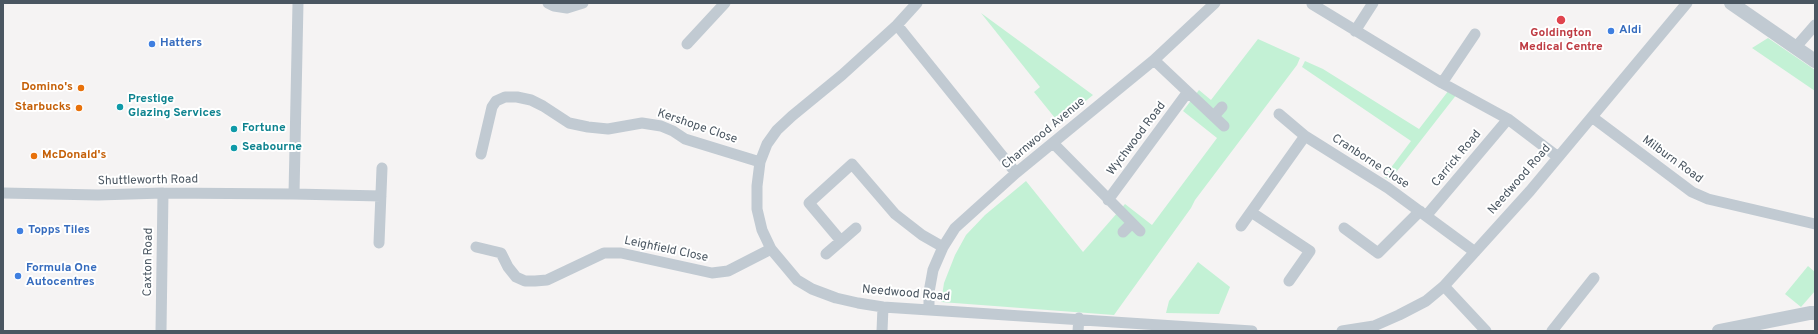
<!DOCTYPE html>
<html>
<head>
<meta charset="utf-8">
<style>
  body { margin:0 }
  #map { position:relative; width:1818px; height:334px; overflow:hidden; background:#f5f3f3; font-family:Overpass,sans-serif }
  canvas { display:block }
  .frame { position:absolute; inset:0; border:4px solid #4a5661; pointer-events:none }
</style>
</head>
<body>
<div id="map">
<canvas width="1818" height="334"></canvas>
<div class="frame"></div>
</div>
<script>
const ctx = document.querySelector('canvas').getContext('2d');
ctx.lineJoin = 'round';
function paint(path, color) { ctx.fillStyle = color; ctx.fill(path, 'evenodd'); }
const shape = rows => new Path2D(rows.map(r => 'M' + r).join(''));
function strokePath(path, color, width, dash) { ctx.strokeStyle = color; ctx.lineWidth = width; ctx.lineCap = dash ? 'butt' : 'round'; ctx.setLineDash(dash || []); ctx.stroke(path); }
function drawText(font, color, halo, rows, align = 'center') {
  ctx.font = font + ' Overpass,sans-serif'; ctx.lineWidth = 4; ctx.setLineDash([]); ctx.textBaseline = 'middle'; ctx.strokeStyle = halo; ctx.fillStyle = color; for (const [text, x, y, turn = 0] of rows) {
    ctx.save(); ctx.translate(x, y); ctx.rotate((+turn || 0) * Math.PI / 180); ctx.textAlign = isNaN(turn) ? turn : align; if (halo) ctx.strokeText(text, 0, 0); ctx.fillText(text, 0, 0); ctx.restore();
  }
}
paint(shape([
  [981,13,996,24,1093,95,1059,123,1034,92,1040,87],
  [1768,38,1815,70,1815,91,1752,48],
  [1258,39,1300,58,1297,65,1195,200,1191,208,1114,315,941,302,944,283,955,255,966,235,985,215,1026,181,1083,252,1125,204,1152,225,1217,138,1183,111,1199,90,1211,100],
  [1305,61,1323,69,1419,129,1449,90,1457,94,1390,180,1384,177,1411,141,1302,67],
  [1198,262,1230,287,1219,314,1166,313,1169,301],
  [1808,266,1815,272,1815,291,1801,307,1785,294]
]), '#c3f1d5');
strokePath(shape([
  [548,3,554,6,567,8,583,3],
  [917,3,897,25,842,75,792,116,777,130,767,144,760,162,757,186,757,209,762,230,771,249,797,280,812,289,836,298,858,303,883,307,1252,331],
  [1312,4,1442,83],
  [897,25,1016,173],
  [1355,31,1373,3],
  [1475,34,1442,83,1508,119,1558,157],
  [687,44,725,3],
  [1795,48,1815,25],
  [1154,60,1224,126],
  [1279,114,1305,136,1388,188,1475,252],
  [1214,116,1222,107],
  [1592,117,1692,192,1708,199,1815,224],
  [1053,143,1140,231],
  [481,154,492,107,496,101,505,97,517,97,531,100,543,106,569,123,588,127,608,129,642,123,661,126,673,131,685,139,760,162],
  [3,193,98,195,163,193,294,194,381,196],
  [294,194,298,3],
  [1108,200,1187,93],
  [1251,212,1310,251,1289,281],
  [1426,216,1508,119],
  [1241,226,1305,136],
  [1344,228,1378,253,1420,211],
  [1123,232,1132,223],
  [841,241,809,203,852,164,895,214,922,235,943,247],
  [379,243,382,168],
  [476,247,501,253,508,267,516,277,525,281,535,281,547,280,604,253,621,253,712,273,728,271,771,249],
  [826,254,856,228],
  [1444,286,1486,331],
  [929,309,929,292,933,270,943,247,955,228,1016,173,1154,60,1215,3],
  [161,331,163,193],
  [882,331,883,307],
  [1078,331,1079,318],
  [1342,331,1374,326,1399,315,1426,301,1444,286,1530,191,1687,3],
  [1552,331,1594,278]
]), '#c1cad2', 11);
strokePath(shape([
  [1731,3,1815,61],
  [1719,331,1810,313,1815,313]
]), '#c1cad2', 14);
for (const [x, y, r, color] of [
  [1561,20,5,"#e0444e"],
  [1611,31,4,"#3f7fe0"],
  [152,44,4,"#3f7fe0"],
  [81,88,4,"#e8710a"],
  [120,107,4,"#0f9aa8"],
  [79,108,4,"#e8710a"],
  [234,129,4,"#0f9aa8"],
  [234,148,4,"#0f9aa8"],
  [34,156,4,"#e8710a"],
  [20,231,4,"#3f7fe0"],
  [18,276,4,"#3f7fe0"]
]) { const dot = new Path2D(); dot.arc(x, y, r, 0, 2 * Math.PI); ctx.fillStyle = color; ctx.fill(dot); strokePath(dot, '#fff', 1.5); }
drawText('bold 12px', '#366cbe', '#fff', [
  ["Aldi",1619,31],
  ["Hatters",160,44],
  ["Topps Tiles",28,231],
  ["Formula One",26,269],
  ["Autocentres",26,283]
], 'left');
drawText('bold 12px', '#be3a42', '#fff', [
  ["Goldington",1561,34],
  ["Medical Centre",1561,48]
]);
drawText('bold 12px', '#c56008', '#fff', [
  ["Domino's",73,88],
  ["Starbucks",71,108],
  ["McDonald's",42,156,"left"]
], 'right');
drawText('bold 12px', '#0d838f', '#fff', [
  ["Prestige",128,100],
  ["Glazing Services",128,114],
  ["Fortune",242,129],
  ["Seabourne",242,148]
], 'left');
drawText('12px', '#4a5661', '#fff', [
  ["Kershope Close",697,127,19],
  ["Charnwood Avenue",1044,134,-40],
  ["Wychwood Road",1137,139,-53],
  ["Carrick Road",1457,159,-50],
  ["Milburn Road",1672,160,36],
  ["Cranborne Close",1370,162,33],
  ["Needwood Road",1520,180,-49],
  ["Shuttleworth Road",148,181,-1],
  ["Leighfield Close",666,250,12],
  ["Caxton Road",149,262,-89],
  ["Needwood Road",906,294,5]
]);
</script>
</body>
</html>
